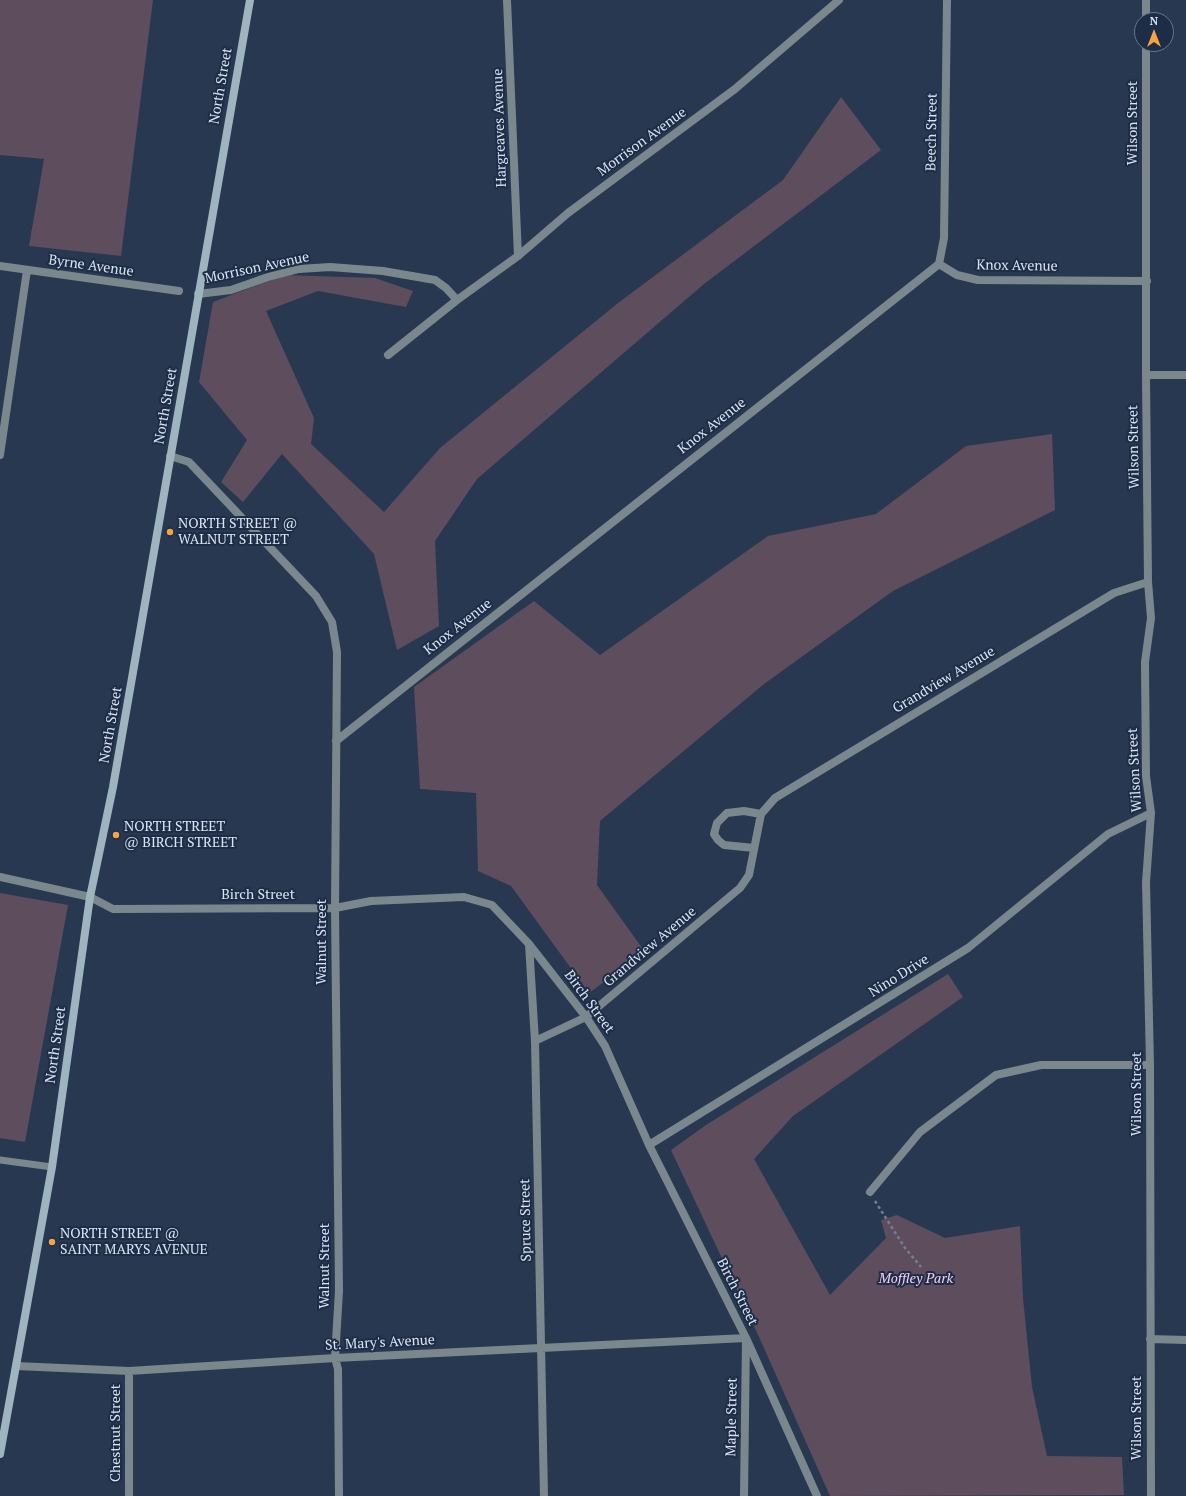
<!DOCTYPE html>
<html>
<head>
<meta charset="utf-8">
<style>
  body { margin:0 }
  #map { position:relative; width:1186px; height:1496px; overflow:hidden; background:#283851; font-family:"PT Serif",serif }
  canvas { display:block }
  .north { position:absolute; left:1134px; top:12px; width:40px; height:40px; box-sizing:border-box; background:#1e2d46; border:1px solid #69768c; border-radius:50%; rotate:0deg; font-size:11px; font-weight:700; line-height:16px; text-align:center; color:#d9e4f4 }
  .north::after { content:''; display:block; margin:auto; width:14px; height:18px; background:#f4a345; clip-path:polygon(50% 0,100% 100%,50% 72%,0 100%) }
</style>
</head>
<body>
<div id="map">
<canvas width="1186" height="1496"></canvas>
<div class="north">N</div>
</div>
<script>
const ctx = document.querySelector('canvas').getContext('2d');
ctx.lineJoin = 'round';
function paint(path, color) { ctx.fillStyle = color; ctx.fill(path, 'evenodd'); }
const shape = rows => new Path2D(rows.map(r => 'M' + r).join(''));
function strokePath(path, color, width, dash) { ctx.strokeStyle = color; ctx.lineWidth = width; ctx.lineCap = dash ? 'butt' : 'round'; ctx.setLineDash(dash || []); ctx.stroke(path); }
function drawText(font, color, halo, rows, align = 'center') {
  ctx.font = font + ' "PT Serif",serif'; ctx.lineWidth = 4; ctx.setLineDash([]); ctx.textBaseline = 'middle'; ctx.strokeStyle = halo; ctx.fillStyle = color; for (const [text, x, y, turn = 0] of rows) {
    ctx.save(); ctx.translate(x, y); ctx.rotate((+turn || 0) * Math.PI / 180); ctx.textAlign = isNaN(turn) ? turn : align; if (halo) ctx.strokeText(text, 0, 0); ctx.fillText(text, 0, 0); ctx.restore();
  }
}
paint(shape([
  [0,0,153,0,121,256,29,246,44,159,0,155],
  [841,97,881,150,704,284,477,479,435,541,439,626,397,650,374,554,282,454,243,502,221,482,247,440,199,382,213,302,284,275,375,278,413,291,406,307,318,291,266,311,314,418,311,444,384,512,440,448,618,303,783,180],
  [1052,434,1055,510,893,591,764,684,600,821,597,885,645,952,589,993,511,886,478,871,476,793,420,789,414,687,534,601,600,655,768,536,876,514,966,446],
  [0,893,68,905,25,1142,0,1138],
  [948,974,963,997,793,1116,754,1159,830,1295,886,1238,881,1220,897,1215,945,1238,1020,1226,1023,1298,1032,1387,1047,1456,1122,1457,1124,1495,830,1496,759,1337,671,1150,706,1125]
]), '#5e4d5d');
strokePath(shape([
  [875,1201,905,1248,921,1267]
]), '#728095', 2.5, [3, 3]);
strokePath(shape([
  [0,1160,52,1167]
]), '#7a888e', 7);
strokePath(shape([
  [507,0,518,256],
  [1146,0,1146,20],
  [1146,44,1146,375,1148,582,1151,618,1145,662,1146,776,1151,813,1146,882,1150,1065,1151,1496],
  [939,264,944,238,947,0],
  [939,264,957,275,978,280,1147,281],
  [0,266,179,291],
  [198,294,231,290,268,277,299,269,330,267,383,271,435,280,446,288,457,300],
  [388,355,457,300,518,256,568,213,735,89,839,0],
  [1146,375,1186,375],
  [0,455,27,270],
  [170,456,189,462,316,596,332,622,337,652,335,908,339,1291,335,1358,338,1369,339,1496],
  [336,741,939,264],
  [754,848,724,845,718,840,714,834,717,823,727,813,744,811,761,814],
  [0,877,90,897,113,909,335,908,371,901,464,897,492,905,529,944,586,1017,605,1046,649,1145,746,1338,817,1496],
  [529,944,535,1041,544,1496],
  [535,1041,586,1017,740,888,749,875,761,814,775,798,1114,593,1148,582],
  [649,1145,968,948,1108,834,1151,813],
  [870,1192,920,1132,996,1075,1041,1065,1150,1065],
  [1150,1339,1186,1340],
  [16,1366,129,1371,335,1358,746,1338,744,1496],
  [129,1371,129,1496]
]), '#7a888e', 8);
strokePath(shape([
  [0,1454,52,1167,90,897,113,787,250,0]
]), '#9eb5bf', 8);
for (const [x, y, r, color] of [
  [170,532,4,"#f4a345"],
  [116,835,4,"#f4a345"],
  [52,1242,4,"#f4a345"]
]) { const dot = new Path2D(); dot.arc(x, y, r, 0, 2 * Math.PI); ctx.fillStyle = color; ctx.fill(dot); strokePath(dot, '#1e2d46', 1.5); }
drawText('14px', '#d9e4f4', '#1e2d46', [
  ["North Street",221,86,-80],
  ["Wilson Street",1133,123,-90],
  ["Hargreaves Avenue",500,128,-92],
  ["Beech Street",932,132,-89],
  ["Morrison Avenue",642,142,-36],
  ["Byrne Avenue",91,266,8],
  ["Knox Avenue",1017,266,1],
  ["Morrison Avenue",257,268,-12],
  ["North Street",166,406,-80],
  ["Knox Avenue",712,426,-38],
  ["Wilson Street",1134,447,-91],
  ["Knox Avenue",458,627,-38],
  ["Grandview Avenue",944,680,-31],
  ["North Street",111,725,-80],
  ["Wilson Street",1135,770,-93],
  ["Birch Street",258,895],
  ["Walnut Street",322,942,-90],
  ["Grandview Avenue",650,947,-40],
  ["Nino Drive",899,976,-32],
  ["Birch Street",589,1002,54],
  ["North Street",56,1045,-82],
  ["Wilson Street",1137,1094,-90],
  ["Spruce Street",526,1220,-91],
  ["Walnut Street",325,1266,-90],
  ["Birch Street",737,1292,63],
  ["St. Mary's Avenue",380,1343,-3],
  ["Maple Street",732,1417,-89],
  ["Wilson Street",1137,1418,-90],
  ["Chestnut Street",116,1433,-90]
]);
drawText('14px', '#d9e4f4', '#1e2d46', [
  ["NORTH STREET @",178,524],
  ["WALNUT STREET",178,540],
  ["NORTH STREET",124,827],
  ["@ BIRCH STREET",124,843],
  ["NORTH STREET @",60,1234],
  ["SAINT MARYS AVENUE",60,1250]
], 'left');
drawText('italic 14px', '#f9cff9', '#1e2d46', [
  ["Moffley Park",916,1279]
]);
</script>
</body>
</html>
